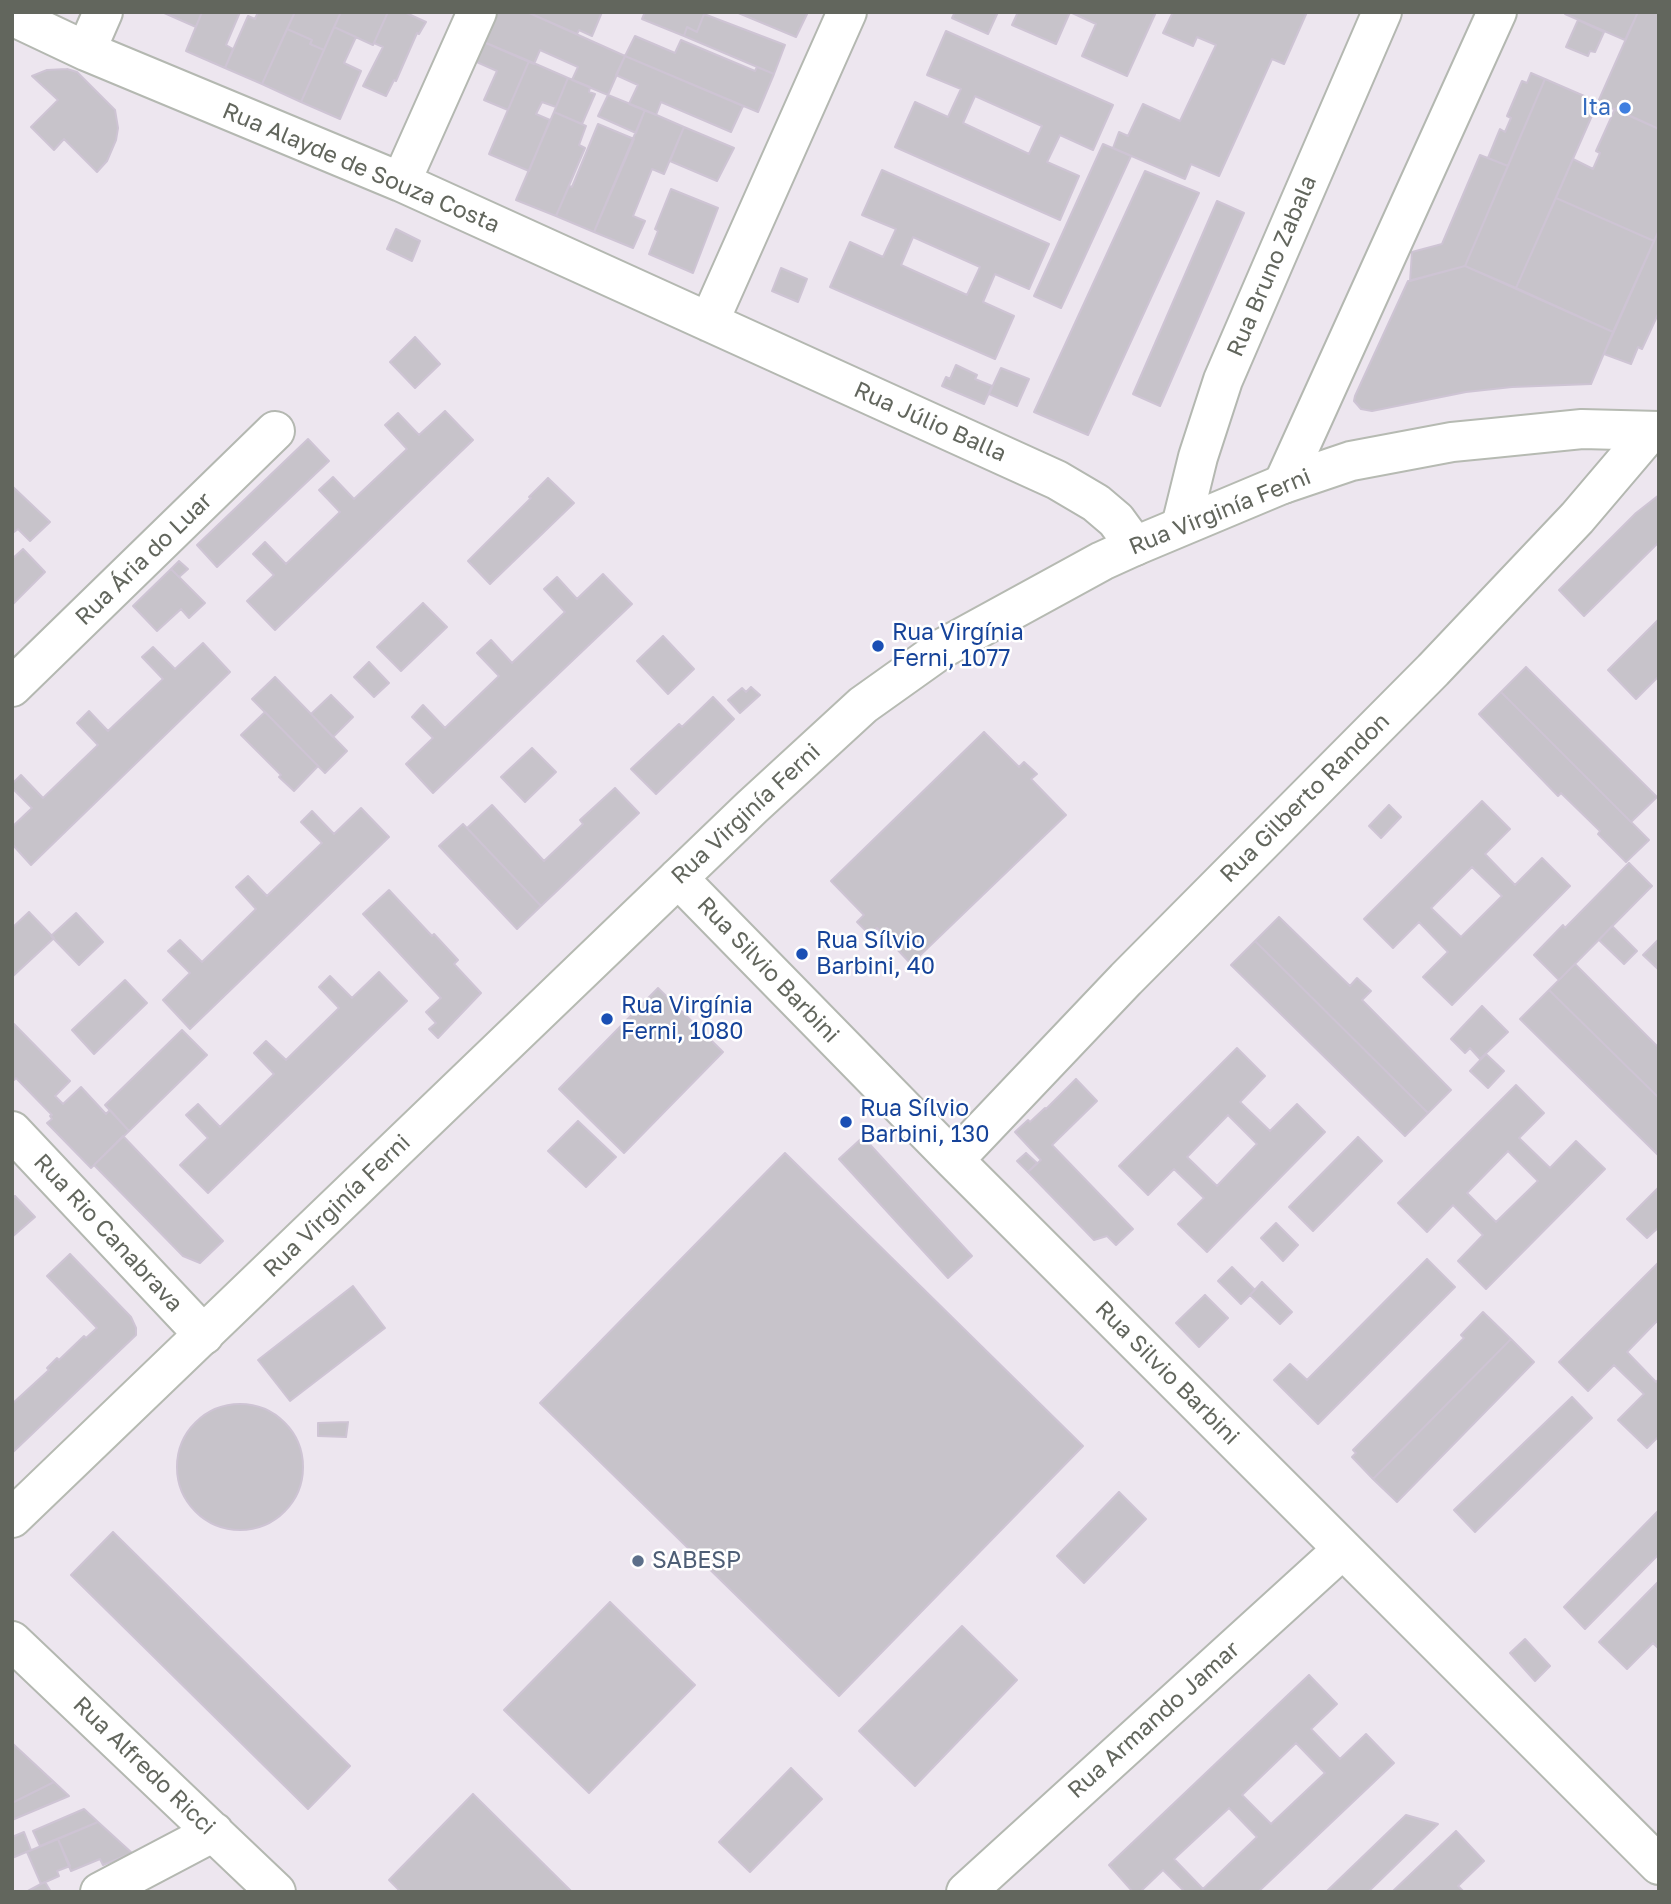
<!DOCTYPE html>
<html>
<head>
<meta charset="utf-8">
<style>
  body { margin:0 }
  #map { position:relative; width:1671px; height:1904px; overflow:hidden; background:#ede6ef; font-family:"Golos Text",sans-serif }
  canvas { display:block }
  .frame { position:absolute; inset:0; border:14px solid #62665d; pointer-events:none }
</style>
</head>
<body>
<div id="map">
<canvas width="1671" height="1904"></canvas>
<div class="frame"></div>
</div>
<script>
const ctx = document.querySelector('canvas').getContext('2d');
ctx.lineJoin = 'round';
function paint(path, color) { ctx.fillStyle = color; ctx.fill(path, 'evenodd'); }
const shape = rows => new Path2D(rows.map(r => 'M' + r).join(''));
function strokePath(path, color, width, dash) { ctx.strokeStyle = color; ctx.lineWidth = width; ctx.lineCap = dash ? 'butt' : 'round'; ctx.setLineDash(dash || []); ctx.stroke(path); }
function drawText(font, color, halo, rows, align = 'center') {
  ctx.font = font + ' "Golos Text",sans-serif'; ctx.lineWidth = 5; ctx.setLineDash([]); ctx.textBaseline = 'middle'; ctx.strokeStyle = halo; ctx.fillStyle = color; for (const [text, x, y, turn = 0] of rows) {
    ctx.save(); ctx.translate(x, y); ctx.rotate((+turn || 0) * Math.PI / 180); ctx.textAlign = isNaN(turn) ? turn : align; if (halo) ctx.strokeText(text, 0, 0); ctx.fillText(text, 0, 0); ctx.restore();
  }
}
const building = shape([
  [162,12,202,12,196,27,162,12],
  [202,12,240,12,226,45,233,49,225,68,186,51,202,12],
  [258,12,295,12,262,84,225,68,248,16,255,19,258,12],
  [295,12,341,12,324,50,310,44,312,40,287,29,295,12],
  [341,12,388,12,373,45,334,27,341,12],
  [388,12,404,12,426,22,419,34,417,33,396,81,394,80,386,96,363,86,383,47,374,43,388,12],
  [491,12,527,12,625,56,608,95,572,80,578,67,540,50,534,64,479,40,491,12],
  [527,12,602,12,592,36,579,30,577,34,527,12],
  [645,12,705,12,697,32,687,27,684,36,642,19,645,12],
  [736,12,808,12,796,37,736,12],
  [955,12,998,12,988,34,952,18,955,12],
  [1018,12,1070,12,1056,44,1012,25,1018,12],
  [1070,12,1156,12,1127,76,1082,56,1096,24,1070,12],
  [1173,12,1307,12,1284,64,1272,59,1219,176,1191,164,1185,179,1113,148,1119,132,1128,136,1143,104,1180,121,1216,45,1197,37,1193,46,1163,33,1173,12],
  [1566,12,1638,12,1625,40,1565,14,1566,12],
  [1638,12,1659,12,1659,129,1598,102,1638,12],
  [704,14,785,45,774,74,684,36,687,27,697,32,704,14],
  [1578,20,1604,32,1595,52,1590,51,1588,56,1566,47,1578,20],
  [334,27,356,37,344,63,361,71,340,119,301,102,334,27],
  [287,29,312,40,310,44,324,50,301,102,262,84,287,29],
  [946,31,1113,105,1093,150,1060,135,1047,162,1079,176,1060,220,895,147,915,102,948,117,961,89,927,75,946,31],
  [975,96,1042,126,1029,154,963,123,975,96],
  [635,36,675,53,681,40,755,71,757,67,774,74,758,112,625,56,635,36],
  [479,40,529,61,508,110,484,100,497,71,470,59,479,40],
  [625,56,743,106,731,132,661,102,656,115,629,104,638,85,616,75,625,56],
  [529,61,568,78,556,107,542,102,536,114,550,120,529,171,489,154,529,61],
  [67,69,77,72,115,110,118,128,116,140,107,161,97,172,64,139,54,150,31,127,58,100,32,76,47,70,67,69],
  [1531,73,1545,79,1508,166,1488,158,1500,129,1505,132,1511,118,1507,116,1522,81,1527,83,1531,73],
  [568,78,590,87,589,92,595,94,582,124,554,112,568,78],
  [1545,79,1598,102,1516,288,1465,266,1545,79],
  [608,95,645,110,636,133,598,116,608,95],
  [1615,109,1659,129,1659,230,1654,241,1556,198,1573,159,1593,169,1600,153,1596,151,1615,109],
  [645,110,684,127,664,174,652,169,633,216,645,221,633,248,594,232,645,110],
  [554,112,586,126,579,145,585,148,556,216,516,200,554,112],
  [598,124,634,139,594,232,556,216,569,186,572,187,598,124],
  [684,127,734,148,717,181,670,161,684,127],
  [1103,144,1131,156,1061,308,1034,296,1103,144],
  [1480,155,1508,166,1465,266,1410,281,1412,252,1442,244,1480,155],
  [882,170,1049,244,1029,289,995,274,983,302,1014,316,995,359,830,287,850,242,883,257,896,229,862,215,882,170],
  [913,237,980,267,967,295,901,265,913,237],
  [1145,171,1199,193,1088,435,1034,412,1145,171],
  [671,189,718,208,693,273,649,254,658,231,655,229,671,189],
  [1556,198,1654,241,1613,332,1516,288,1556,198],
  [1217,201,1244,213,1160,406,1133,394,1217,201],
  [396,229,420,241,412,261,387,249,396,229],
  [1659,230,1659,312,1642,349,1638,347,1631,364,1604,354,1659,230],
  [1465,266,1613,332,1591,384,1512,387,1466,392,1372,411,1361,409,1354,401,1355,396,1408,281,1465,266],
  [781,268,807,279,798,302,772,291,781,268],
  [415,337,440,364,415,388,390,362,415,337],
  [956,365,977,375,975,379,992,386,984,404,942,386,946,377,950,379,956,365],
  [1001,368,1029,379,1017,406,989,394,1001,368],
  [445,411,473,440,275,630,247,601,274,575,253,554,265,542,286,564,340,512,319,490,333,477,354,499,407,449,385,425,398,413,419,435,445,411],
  [308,439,329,461,217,567,197,545,308,439],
  [548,478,574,503,490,584,468,561,531,498,529,497,548,478],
  [12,486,50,522,30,541,18,529,14,532,12,531,12,486],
  [1659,495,1659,542,1584,616,1559,590,1636,513,1659,495],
  [23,549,45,572,12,605,12,559,23,549],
  [179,561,188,569,179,577,171,569,179,561],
  [171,569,205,603,189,618,181,609,157,631,133,606,171,569],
  [603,574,632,604,433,793,406,764,433,738,412,717,423,705,445,728,499,676,477,653,491,640,512,663,565,612,544,589,557,577,577,599,603,574],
  [423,603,447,627,401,671,377,647,423,603],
  [1659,619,1659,676,1636,699,1608,670,1659,619],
  [663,636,694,669,668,694,637,661,663,636],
  [203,643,230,672,31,865,12,844,12,827,32,808,12,788,12,784,21,775,43,798,98,745,77,723,89,711,108,731,163,679,142,657,153,647,175,669,203,643],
  [369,662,389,683,374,697,354,677,369,662],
  [1526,667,1657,797,1631,822,1501,692,1526,667],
  [275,677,347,751,325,773,252,699,275,677],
  [751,687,760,695,740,713,728,700,742,688,746,692,751,687],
  [1501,692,1649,840,1626,862,1598,834,1600,831,1561,793,1558,796,1479,714,1501,692],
  [331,695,353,717,333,737,311,714,331,695],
  [713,697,734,719,656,794,631,769,679,724,682,727,713,697],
  [265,712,318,766,294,791,279,777,281,775,241,735,265,712],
  [984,732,1019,767,1024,762,1037,774,1031,779,1066,815,911,964,877,928,870,935,857,922,864,915,831,881,984,732],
  [532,748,556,772,525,802,501,777,532,748],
  [615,788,639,813,541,906,467,828,492,805,544,861,583,824,580,820,615,788],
  [1482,801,1510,829,1485,854,1515,885,1542,858,1570,886,1452,1005,1423,977,1448,952,1419,922,1393,948,1364,919,1482,801],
  [1472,867,1502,896,1461,937,1431,908,1472,867],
  [1389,805,1401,817,1381,838,1369,826,1389,805],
  [361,808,389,837,190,1029,163,1000,190,973,168,951,180,940,202,962,256,909,236,887,248,876,267,896,322,843,301,822,312,811,334,834,361,808],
  [463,824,541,906,517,929,439,846,463,824],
  [1629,863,1652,886,1559,980,1534,955,1563,925,1565,928,1629,863],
  [389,890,432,936,434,934,458,960,454,964,481,993,438,1038,429,1029,436,1023,426,1012,441,998,363,914,389,890],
  [29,912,54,938,12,977,12,928,29,912],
  [76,913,103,942,79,965,51,936,76,913],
  [1279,917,1350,986,1357,978,1371,991,1362,1000,1451,1090,1428,1113,1255,941,1279,917],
  [1612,926,1637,951,1624,964,1599,940,1612,926],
  [1659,939,1659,970,1643,955,1659,939],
  [1255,941,1428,1113,1405,1136,1231,965,1255,941],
  [1575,964,1659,1048,1659,1098,1549,990,1575,964],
  [379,972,407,1001,208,1193,180,1165,208,1138,186,1115,198,1104,220,1127,274,1074,254,1053,266,1041,286,1060,339,1008,319,987,330,976,352,998,379,972],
  [125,980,147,1003,94,1054,72,1030,125,980],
  [658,988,723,1052,624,1153,559,1089,658,988],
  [1549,990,1659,1098,1659,1156,1520,1019,1549,990],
  [1482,1006,1508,1032,1480,1059,1470,1048,1465,1053,1451,1039,1482,1006],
  [14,1024,70,1081,55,1096,63,1104,81,1087,106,1114,110,1110,129,1131,91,1168,47,1123,52,1119,50,1116,52,1115,16,1078,14,1080,12,1078,12,1025,14,1024],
  [182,1030,207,1055,129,1131,105,1105,182,1030],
  [1237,1048,1265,1076,1240,1102,1270,1131,1297,1104,1325,1132,1207,1252,1178,1224,1204,1198,1174,1169,1148,1195,1119,1166,1237,1048],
  [1228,1115,1257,1144,1217,1186,1187,1157,1228,1115],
  [1486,1054,1504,1071,1488,1088,1470,1071,1486,1054],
  [1076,1079,1097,1101,1052,1145,1133,1229,1116,1245,1107,1236,1094,1240,1028,1172,1041,1160,1015,1132,1028,1120,1030,1122,1045,1108,1046,1109,1076,1079],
  [1516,1085,1544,1113,1519,1138,1550,1168,1576,1141,1605,1169,1486,1289,1458,1261,1483,1235,1453,1205,1427,1232,1398,1203,1516,1085],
  [1508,1151,1538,1181,1496,1222,1467,1193,1508,1151],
  [578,1121,616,1157,586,1187,548,1151,578,1121],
  [123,1136,223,1241,200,1263,183,1256,94,1165,123,1136],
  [863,1137,972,1256,948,1278,839,1159,863,1137],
  [1358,1137,1382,1161,1313,1231,1289,1207,1358,1137],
  [785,1153,1083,1446,839,1696,540,1403,785,1153],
  [1026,1153,1037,1163,1028,1172,1017,1161,1026,1153],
  [1659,1187,1659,1227,1647,1238,1627,1219,1659,1187],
  [15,1196,35,1217,12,1237,12,1199,15,1196],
  [1276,1223,1298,1245,1283,1261,1261,1238,1276,1223],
  [70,1254,131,1317,136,1328,136,1335,12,1453,12,1404,49,1370,47,1368,57,1358,59,1360,84,1336,86,1338,97,1328,47,1276,70,1254],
  [1427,1259,1455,1287,1318,1424,1274,1380,1290,1364,1307,1380,1427,1259],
  [1659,1262,1659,1319,1627,1352,1656,1382,1659,1379,1659,1436,1647,1448,1618,1420,1644,1394,1614,1365,1588,1391,1559,1362,1659,1262],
  [1232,1267,1255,1290,1241,1304,1218,1281,1232,1267],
  [1262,1282,1292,1312,1280,1324,1250,1295,1262,1282],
  [353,1286,385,1328,290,1401,258,1360,353,1286],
  [1205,1295,1228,1318,1199,1347,1176,1323,1205,1295],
  [1483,1312,1511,1339,1373,1479,1352,1457,1356,1453,1353,1450,1464,1338,1461,1335,1483,1312],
  [1511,1339,1534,1362,1397,1502,1373,1479,1511,1339],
  [1572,1397,1592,1418,1475,1532,1454,1510,1572,1397],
  '177 1467a63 63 0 1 1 126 0a63 63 0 1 1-126 0Z',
  [348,1422,346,1437,318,1436,318,1423,348,1422],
  [1119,1492,1146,1519,1084,1583,1057,1556,1119,1492],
  [1659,1510,1659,1554,1585,1629,1564,1607,1659,1510],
  [113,1532,350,1766,308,1809,71,1575,113,1532],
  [1659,1581,1659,1649,1653,1643,1627,1669,1599,1642,1659,1581],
  [610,1602,695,1685,589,1793,504,1710,610,1602],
  [962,1626,1017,1680,915,1786,859,1731,962,1626],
  [1525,1639,1550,1666,1535,1681,1510,1653,1525,1639],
  [1309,1675,1337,1704,1311,1729,1340,1759,1366,1734,1394,1763,1258,1892,1185,1892,1163,1870,1140,1892,1133,1892,1109,1865,1309,1675],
  [1296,1743,1325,1773,1271,1824,1242,1795,1296,1743],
  [1229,1808,1257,1837,1203,1889,1174,1859,1229,1808],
  [12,1743,54,1782,12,1803,12,1743],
  [791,1768,822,1799,750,1872,719,1842,791,1768],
  [54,1782,69,1796,12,1820,12,1803,54,1782],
  [473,1794,572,1892,401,1892,389,1880,473,1794],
  [84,1809,98,1822,40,1846,33,1831,84,1809],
  [1406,1815,1438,1824,1368,1892,1326,1892,1406,1815],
  [98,1822,132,1853,103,1865,100,1859,71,1871,58,1839,98,1822],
  [1456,1831,1484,1861,1458,1886,1464,1892,1392,1892,1456,1831],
  [24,1832,31,1850,12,1858,12,1837,24,1832],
  [58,1839,70,1866,57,1871,59,1876,41,1884,27,1852,58,1839],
  [45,1882,51,1892,26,1892,41,1884,45,1882]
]);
paint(building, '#c7c3ca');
strokePath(building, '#cec4d4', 2);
const street = shape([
  [12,16,86,51,401,182,1057,480,1096,503,1116,520,1135,546],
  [86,51,103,12],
  [401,182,477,12],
  [709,322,847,12],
  [1283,484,1497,12],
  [1181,526,1198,457,1223,380,1382,12],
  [12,687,275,431],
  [678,878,954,1160,1659,1865],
  [12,1131,204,1335],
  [954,1160,1126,979,1433,670,1577,518,1651,431],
  [12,1641,276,1892],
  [100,1892,214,1832],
  [966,1892,1343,1549]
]);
const secondary = shape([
  [12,1518,752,807,863,705,943,648,1102,561,1135,546,1283,484,1351,461,1452,442,1493,438,1582,429,1659,431]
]);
strokePath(street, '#b4b8b1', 42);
strokePath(secondary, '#b6bab2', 42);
strokePath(street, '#fff', 38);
strokePath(secondary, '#fff', 38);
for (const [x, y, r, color] of [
  [1625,108,7,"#3f7fe0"],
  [878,646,7,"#1a4fb4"],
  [802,954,7,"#1a4fb4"],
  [607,1019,7,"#1a4fb4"],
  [846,1122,7,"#1a4fb4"],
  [638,1561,7,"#5c6f8a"]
]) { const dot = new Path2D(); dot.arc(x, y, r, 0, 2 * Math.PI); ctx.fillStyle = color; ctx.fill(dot); strokePath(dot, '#fff', 2.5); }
drawText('23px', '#366cbe', '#fff', [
  ["Ita",1611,108]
], 'right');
drawText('23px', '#62665d', '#fff', [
  ["Rua Alayde de Souza Costa",361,168,23],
  ["Rua Bruno Zabala",1272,266,-67],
  ["Rua Júlio Balla",930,422,24],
  ["Rua Virginía Ferni",1220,512,-22],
  ["Rua Ária do Luar",144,559,-44],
  ["Rua Gilberto Randon",1305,798,-45],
  ["Rua Virginía Ferni",746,814,-43],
  ["Rua Silvio Barbini",768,970,46],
  ["Rua Virginía Ferni",337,1206,-44],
  ["Rua Rio Canabrava",108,1233,47],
  ["Rua Silvio Barbini",1167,1373,45],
  ["Rua Armando Jamar",1154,1720,-42],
  ["Rua Alfredo Ricci",144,1766,44]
]);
drawText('23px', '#164399', '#fff', [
  ["Rua Virgínia",892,633],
  ["Ferni, 1077",892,659],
  ["Rua Sílvio",816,941],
  ["Barbini, 40",816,967],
  ["Rua Virgínia",621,1006],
  ["Ferni, 1080",621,1032],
  ["Rua Sílvio",860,1109],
  ["Barbini, 130",860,1135]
], 'left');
drawText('23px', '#4e5e75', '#fff', [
  ["SABESP",652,1561]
], 'left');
</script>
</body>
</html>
